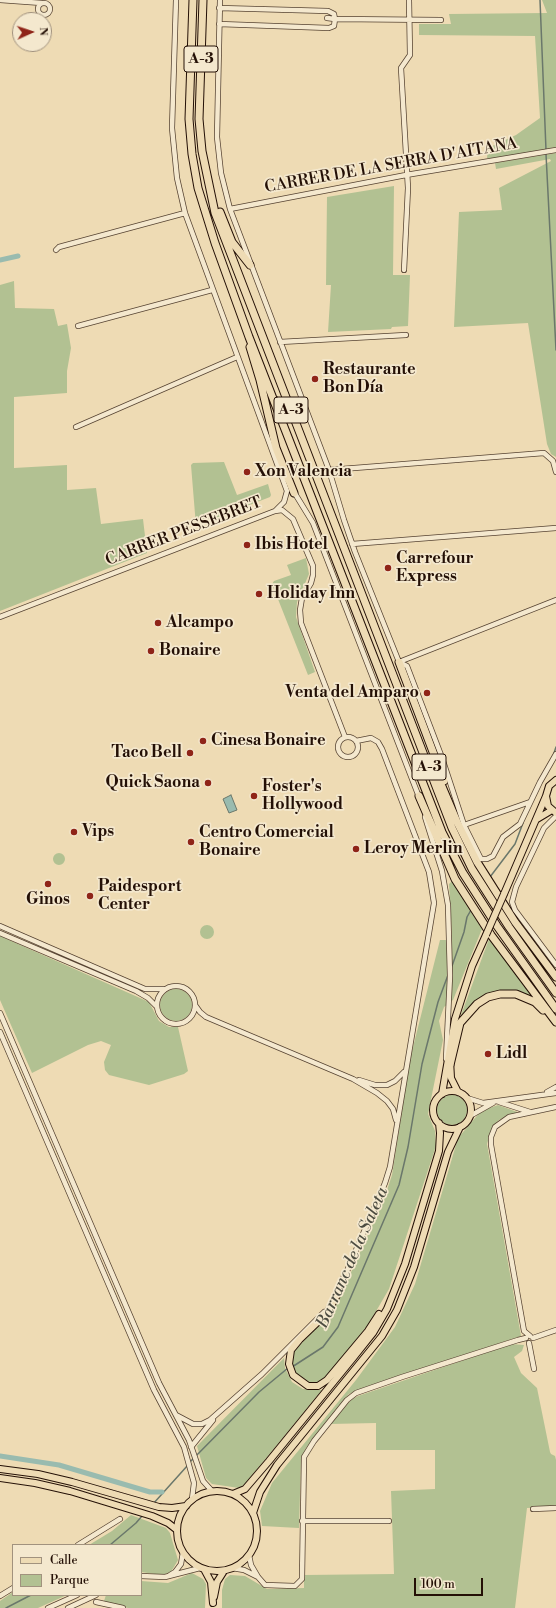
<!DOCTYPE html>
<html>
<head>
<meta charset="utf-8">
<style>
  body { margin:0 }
  #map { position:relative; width:556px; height:1608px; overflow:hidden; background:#eedbb4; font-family:"Libre Bodoni",serif }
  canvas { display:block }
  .legend { position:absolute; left:12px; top:1544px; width:130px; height:52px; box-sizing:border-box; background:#f4e8ce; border:1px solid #a1927e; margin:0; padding:5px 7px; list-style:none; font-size:12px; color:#241006 }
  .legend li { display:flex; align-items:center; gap:8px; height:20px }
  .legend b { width:20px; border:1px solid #a1927e }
  .north { position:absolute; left:12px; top:12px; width:40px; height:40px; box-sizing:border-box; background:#f4e8ce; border:1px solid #a1927e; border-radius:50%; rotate:87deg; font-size:11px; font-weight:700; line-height:16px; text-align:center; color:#241006 }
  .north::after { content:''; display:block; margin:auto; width:14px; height:18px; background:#8f2418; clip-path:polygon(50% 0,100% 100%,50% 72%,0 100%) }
  .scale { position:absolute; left:414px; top:1578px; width:69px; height:18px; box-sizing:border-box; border:2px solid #241006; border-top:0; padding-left:5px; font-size:12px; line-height:14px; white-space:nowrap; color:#241006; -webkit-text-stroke:3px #f4e8ce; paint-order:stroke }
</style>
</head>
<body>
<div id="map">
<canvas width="556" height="1608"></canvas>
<ul class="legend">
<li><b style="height:5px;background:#eedbb4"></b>Calle</li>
<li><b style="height:11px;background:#b2c192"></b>Parque</li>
</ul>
<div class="north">N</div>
<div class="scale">100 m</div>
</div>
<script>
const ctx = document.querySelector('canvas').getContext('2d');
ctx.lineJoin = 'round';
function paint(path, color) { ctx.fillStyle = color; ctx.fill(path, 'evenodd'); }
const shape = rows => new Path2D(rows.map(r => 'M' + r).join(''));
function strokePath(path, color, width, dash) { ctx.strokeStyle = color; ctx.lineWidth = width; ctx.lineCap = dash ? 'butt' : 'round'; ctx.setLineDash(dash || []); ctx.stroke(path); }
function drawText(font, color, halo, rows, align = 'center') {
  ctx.font = font + ' "Libre Bodoni",serif'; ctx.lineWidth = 3.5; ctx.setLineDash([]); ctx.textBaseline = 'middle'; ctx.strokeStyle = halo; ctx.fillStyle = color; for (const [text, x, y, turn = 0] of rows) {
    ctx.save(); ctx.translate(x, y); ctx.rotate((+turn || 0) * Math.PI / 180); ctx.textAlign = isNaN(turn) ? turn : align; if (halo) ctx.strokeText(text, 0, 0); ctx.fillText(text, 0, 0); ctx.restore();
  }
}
paint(shape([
  [542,0,556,0,556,147,500,158,487,158,488,148,516,135,540,118,535,36,419,35,419,24,451,24,449,14,547,13],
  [556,153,556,457,551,454,547,444,528,323,454,327,459,212,502,210,499,188,551,161,550,159,496,169,495,163],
  [394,186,393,275,410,275,408,326,392,327,391,329,328,332,331,285,326,285,327,197],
  [14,281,15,308,54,309,58,326,67,324,71,348,67,371,67,393,14,397,14,468,67,465,67,490,96,488,101,524,143,519,147,553,0,611,0,285],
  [224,462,237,495,268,484,271,495,270,497,196,526,191,465,193,463],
  [306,558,309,574,297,602,296,617,315,672,308,675,272,584,274,581,291,575,287,565],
  '53 859a6 6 0 1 1 12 0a6 6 0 1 1-12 0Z',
  [452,881,482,929,453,1000,444,1007,439,1021,443,1040,428,1114,435,1131,436,1146,389,1289,368,1325,330,1374,320,1382,307,1382,300,1378,294,1371,291,1362,293,1352,335,1308,384,1199,392,1175,410,1059,440,940,446,940,452,935,449,884],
  '200 932a7 7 0 1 1 14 0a7 7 0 1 1-14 0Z',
  [0,936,149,1002,159,1021,169,1027,178,1027,188,1071,184,1074,149,1085,109,1075,105,1070,104,1062,111,1045,101,1041,88,1045,32,1073,0,1000],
  [489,939,534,998,485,996,476,1000,461,1015],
  '160 1005a16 16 0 1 1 32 0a16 16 0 1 1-32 0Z',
  '437 1110a15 15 0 1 1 30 0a15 15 0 1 1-30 0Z',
  [498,1105,520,1113,510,1115,499,1120,492,1128,487,1144,521,1336,349,1394,306,1448,301,1459,299,1528,262,1526,260,1511,272,1483,356,1380,395,1327,415,1284,458,1138,481,1111],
  [511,1344,524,1345,522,1351,514,1357,521,1373,537,1388,550,1452,551,1454,555,1456,556,1460,556,1507,527,1508,515,1608,222,1608,222,1590,225,1579,230,1575,245,1576,267,1589,272,1589,304,1588,304,1575,394,1574,391,1491,435,1489,435,1450,376,1450,376,1423,330,1424,351,1400,358,1396],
  [284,1358,285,1368,292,1382,303,1389,322,1390,245,1484,239,1488,212,1484,206,1478,197,1446],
  [131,1515,166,1528,170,1533,178,1560,171,1572,162,1575,141,1572,141,1545,89,1545,112,1531],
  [192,1573,203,1579,206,1584,205,1608,128,1608,105,1603,104,1601,106,1595,141,1595,141,1581,168,1583],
  [13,1592,13,1595,67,1595,38,1608,0,1608,0,1601]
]), '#b2c192');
const water = shape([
  [231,795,237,810,229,813,223,799,231,795]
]);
paint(water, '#99bbaf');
strokePath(water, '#6a776b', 1);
strokePath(shape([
  [540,0,546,150],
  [546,154,556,350],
  [554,753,556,747],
  [490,877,515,844,523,823],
  [452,966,464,932,467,917,471,910],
  [292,1367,323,1347,338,1327,399,1185,408,1147,422,1064,438,1002,448,975],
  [190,1462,259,1392,288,1368],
  [153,1504,188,1465],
  [110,1545,136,1523,142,1516],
  [6,1608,31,1595]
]), '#6a776b', 1.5);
strokePath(shape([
  [0,260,18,256],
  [0,1456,59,1465,150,1492,162,1492]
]), '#99bbaf', 5);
const minor = shape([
  [0,0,42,3],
  [176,0,172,128,177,178,185,213,287,491,284,502,275,511],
  [220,0,217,137,221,173,230,209,329,470,344,520,355,552,399,662,407,666,441,755,464,825,481,859,487,859,493,856,503,837,520,824,540,782,556,754],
  '38 9a6 6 0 1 1 12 0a6 6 0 1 1-12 0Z',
  [327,18,335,19,441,20],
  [219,24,329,28,334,26,335,19,334,14,328,11,219,8],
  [230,209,406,175,556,150],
  [56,250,59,247,185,213],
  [404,270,408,188,401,68,410,55,409,0],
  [78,326,212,290],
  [280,342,406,335],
  [76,427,237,357],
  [280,470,285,479],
  [329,470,544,453,553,461,556,472],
  [294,492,313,523,419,797],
  [352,544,556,528],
  [0,617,275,511,282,510,293,519,313,566,313,575,311,583,302,598,300,610,301,623,345,737],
  [399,662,556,600],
  '338 747a10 10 0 1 1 20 0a10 10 0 1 1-20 0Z',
  [556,816,544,828,516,887,512,902,515,910,556,965],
  [425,817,442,871,448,905,450,976,446,1059],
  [464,825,530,802],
  [0,926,145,989,164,989],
  [0,933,136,991,148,998,156,1006],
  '157 1005a19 19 0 1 1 38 0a19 19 0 1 1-38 0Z',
  [195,1005,200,1012,206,1017,353,1079,377,1093,387,1101,393,1109,396,1120],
  [0,1013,159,1383,189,1440,203,1481,212,1491],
  [0,1032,154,1390,184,1447,194,1483,192,1499],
  [359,1080,375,1085,387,1085,395,1081,404,1072],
  [547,1092,556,1087],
  [467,1098,483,1103,556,1093],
  [499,1102,530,1112],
  [470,1116,493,1103],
  [344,1278,385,1183,390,1167,434,903,429,872,382,749,378,742,371,738,356,741],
  [530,1336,524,1331,491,1145,491,1137,495,1127,509,1117,556,1107],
  [533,1338,556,1330],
  [529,1343,534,1369],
  [176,1415,193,1424,202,1424,210,1420,262,1374,324,1312],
  [191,1447,213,1420],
  [533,1509,556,1508],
  [302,1521,389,1521],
  [78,1545,120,1519],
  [249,1555,251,1565,258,1577,265,1585,295,1586,302,1579,304,1457,314,1441,347,1400,356,1393,402,1377,518,1340,526,1338],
  [232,1568,244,1570,258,1577],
  [170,1575,175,1572,181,1564,183,1552],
  [141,1576,165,1577,200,1568],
  [0,1596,13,1588],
  [96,1602,123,1608],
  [48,1608,77,1595],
  [68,1608,96,1595]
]);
const major = shape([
  [556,780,549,786,546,796,548,806,556,813],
  [537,819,552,810],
  [504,894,546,796],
  [450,1060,451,1078,458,1092],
  '433 1110a19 19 0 1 1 38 0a19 19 0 1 1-38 0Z',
  [442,1094,455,1019,472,966,486,935],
  [345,1276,341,1288,327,1313,300,1339,291,1350,289,1364,293,1375,308,1386,318,1386,327,1380,368,1331,379,1314],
  [0,1469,38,1474,72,1482,159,1507,172,1508,186,1506],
  [0,1478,35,1483,70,1491,152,1516,168,1523,177,1530],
  '177 1531a40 40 0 1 1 80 0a40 40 0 1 1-80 0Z',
  [233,1494,245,1489,269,1461,353,1358,373,1333,387,1309,405,1264,439,1151,440,1133,439,1123],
  [253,1513,260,1492,277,1465,382,1336,397,1310,414,1267,448,1152,460,1127],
  [204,1569,211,1582,213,1603],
  [214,1597,217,1582,224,1571]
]);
const highway = shape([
  [193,0,189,119,192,154,198,188,215,243,249,337,442,832,463,873,497,926,556,1009],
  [203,0,199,119,202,151,215,213,452,828,472,869,509,927,556,993],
  [220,212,232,242,250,265],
  [250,347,260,380,276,448,294,493],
  [399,662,444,781],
  [438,777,458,824,477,862,515,922,556,977],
  [419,796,455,879,491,935,556,1022],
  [450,1065,460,1023,477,1004,488,997,500,994,516,994,535,1002,543,1010]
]);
strokePath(minor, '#564332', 6);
strokePath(major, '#241006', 8);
strokePath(highway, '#241006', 9);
strokePath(minor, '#f4e8ce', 4.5);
strokePath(major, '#eedbb4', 6);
strokePath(highway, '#eedbb4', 7);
const majorBridge = shape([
  [486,935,504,894]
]);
strokePath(majorBridge, '#241006', 8, []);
strokePath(majorBridge, '#eedbb4', 6);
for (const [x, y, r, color] of [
  [315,379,4,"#8f2418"],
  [247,472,4,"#8f2418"],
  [247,545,4,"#8f2418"],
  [388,568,4,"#8f2418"],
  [259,594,4,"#8f2418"],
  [158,623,4,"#8f2418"],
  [151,651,4,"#8f2418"],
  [427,693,4,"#8f2418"],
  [203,741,4,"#8f2418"],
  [190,753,4,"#8f2418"],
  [208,783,4,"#8f2418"],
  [254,796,4,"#8f2418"],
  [74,832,4,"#8f2418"],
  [191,842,4,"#8f2418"],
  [356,849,4,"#8f2418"],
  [48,884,4,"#8f2418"],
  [90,896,4,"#8f2418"],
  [488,1054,4,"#8f2418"]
]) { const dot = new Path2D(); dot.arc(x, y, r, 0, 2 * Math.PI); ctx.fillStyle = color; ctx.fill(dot); strokePath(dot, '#f4e8ce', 1.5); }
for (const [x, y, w] of [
  [201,59,34],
  [291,410,34],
  [429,767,34]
]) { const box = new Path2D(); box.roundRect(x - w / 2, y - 13, w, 26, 3); ctx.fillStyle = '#f4e8ce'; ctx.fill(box); strokePath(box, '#241006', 1); }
drawText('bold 15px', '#241006', null, [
  ["A-3",201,59],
  ["A-3",291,410],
  ["A-3",429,767]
]);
drawText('16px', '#241006', '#f4e8ce', [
  ["CARRER DE LA SERRA D'AITANA",391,166,-10],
  ["CARRER PESSEBRET",184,532,-21]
]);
drawText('bold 16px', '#241006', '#f4e8ce', [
  ["Restaurante",323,370],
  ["Bon Día",323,388],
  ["Xon Valencia",255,472],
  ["Ibis Hotel",255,545],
  ["Carrefour",396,559],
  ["Express",396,577],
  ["Holiday Inn",267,594],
  ["Alcampo",166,623],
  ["Bonaire",159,651],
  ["Venta del Amparo",419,693,"right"],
  ["Cinesa Bonaire",211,741],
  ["Taco Bell",182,753,"right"],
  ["Quick Saona",200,783,"right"],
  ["Foster's",262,787],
  ["Hollywood",262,805],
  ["Vips",82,832],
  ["Centro Comercial",199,833],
  ["Bonaire",199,851],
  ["Leroy Merlin",364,849],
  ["Paidesport",98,887],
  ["Center",98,905],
  ["Ginos",48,900,"center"],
  ["Lidl",496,1054]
], 'left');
drawText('italic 17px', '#4d4c41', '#f4e8ce', [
  ["Barranc de la Saleta",353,1258,-66]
]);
</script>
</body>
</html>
